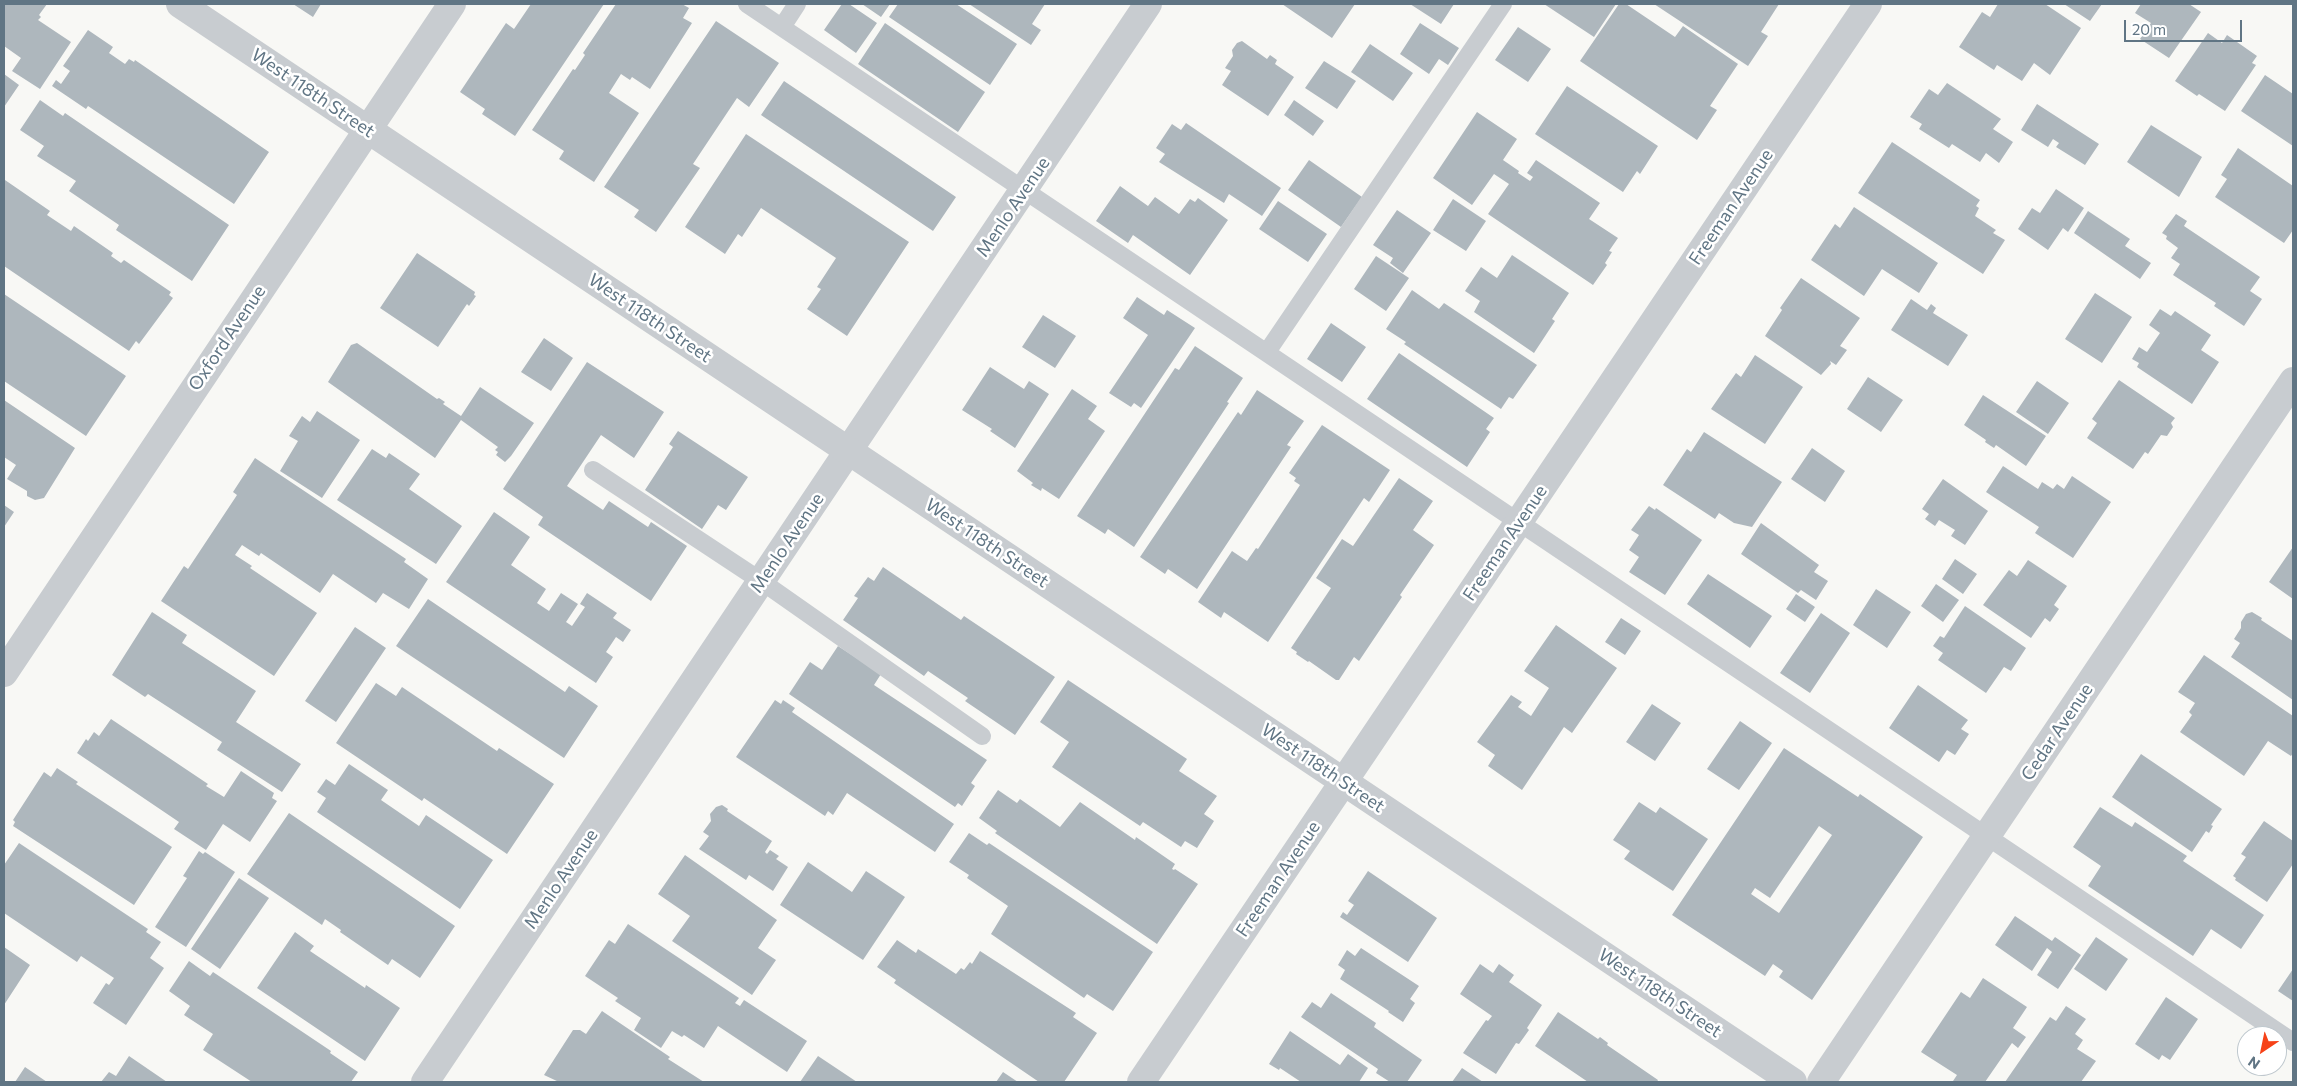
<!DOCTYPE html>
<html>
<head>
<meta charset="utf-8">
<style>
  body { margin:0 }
  #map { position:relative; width:2297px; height:1086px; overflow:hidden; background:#f8f8f5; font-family:Commissioner,sans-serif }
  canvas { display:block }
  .frame { position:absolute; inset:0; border:5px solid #607584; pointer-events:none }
  .north { position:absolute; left:2237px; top:1026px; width:50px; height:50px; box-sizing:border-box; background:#fff; border:1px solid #bfc8ce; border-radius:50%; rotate:214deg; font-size:14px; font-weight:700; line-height:20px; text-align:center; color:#607584 }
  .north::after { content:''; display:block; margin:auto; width:18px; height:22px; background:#f64218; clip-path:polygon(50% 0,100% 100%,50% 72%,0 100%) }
  .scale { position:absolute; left:2124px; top:20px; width:118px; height:22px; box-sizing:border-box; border:2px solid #607584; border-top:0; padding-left:6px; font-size:15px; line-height:18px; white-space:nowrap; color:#607584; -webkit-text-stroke:4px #fff; paint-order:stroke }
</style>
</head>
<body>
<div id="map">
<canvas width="2297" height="1086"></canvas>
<div class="frame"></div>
<div class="north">N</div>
<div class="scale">20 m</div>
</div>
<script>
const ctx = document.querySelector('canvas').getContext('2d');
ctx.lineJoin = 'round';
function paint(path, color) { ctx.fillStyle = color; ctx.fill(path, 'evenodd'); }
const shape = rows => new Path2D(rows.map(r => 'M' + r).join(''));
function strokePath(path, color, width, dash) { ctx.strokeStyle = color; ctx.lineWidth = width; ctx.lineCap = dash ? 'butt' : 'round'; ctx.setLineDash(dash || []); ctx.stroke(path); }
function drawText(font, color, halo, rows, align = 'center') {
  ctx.font = font + ' Commissioner,sans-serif'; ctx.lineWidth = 5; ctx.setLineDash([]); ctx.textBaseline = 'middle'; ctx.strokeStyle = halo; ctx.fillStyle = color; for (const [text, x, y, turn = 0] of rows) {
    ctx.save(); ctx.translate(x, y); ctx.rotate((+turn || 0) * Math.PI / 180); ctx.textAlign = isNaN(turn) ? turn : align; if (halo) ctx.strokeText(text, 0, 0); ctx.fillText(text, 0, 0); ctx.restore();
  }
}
paint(shape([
  [4,4,47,4,39,15,41,17,38,20,71,42,40,89,12,71,21,58,4,46],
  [293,4,321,4,313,17],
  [531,4,604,4,515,136,482,114,485,109,460,92,506,23,514,29],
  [616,4,682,4,689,8,683,18,692,23,650,89,632,77,630,80,621,74,609,93,639,113,594,182,559,159,564,151,532,130,573,69,575,70,585,55,583,53],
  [842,4,849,4,877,23,856,53,824,30],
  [862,4,890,4,881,17],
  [898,4,956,4,1017,44,990,85,889,17],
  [969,4,1045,4,1032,24,1041,30,1031,45],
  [1282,4,1355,4,1332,38],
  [1410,4,1454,4,1441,24],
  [1544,4,1616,4,1594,37],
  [1619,4,1626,4,1675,37,1683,26,1738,64,1710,106,1717,110,1697,140,1580,61],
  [1654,4,1779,4,1761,32,1768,36,1748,66],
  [1998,4,2045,4,2081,28,2050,75,2034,63,2022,81,1997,65,1994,70,1959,47,1982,12,1990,17],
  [2064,4,2102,4,2090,21],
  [2141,4,2189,4,2201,12,2169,58,2140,39,2151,23,2135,13],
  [716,21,779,63,749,107,737,98,693,164,700,168,656,232,634,217,639,210,604,187],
  [885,23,985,92,958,132,858,64],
  [1420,23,1459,48,1448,65,1439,59,1429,74,1400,54],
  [1518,27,1551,49,1528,82,1495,60],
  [88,30,113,47,109,53,125,64,129,59,134,62,135,60,269,152,234,204,88,106,86,109,52,86,56,80,61,84,70,71,63,66],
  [2208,33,2222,43,2227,35,2257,56,2252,63,2256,65,2225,111,2199,94,2197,96,2175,81],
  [1242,41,1267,59,1270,55,1277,60,1275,64,1294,77,1268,116,1222,85,1231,71,1225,68,1233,56,1232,50,1237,43],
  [1370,44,1413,73,1393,101,1351,72],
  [1324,61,1356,81,1337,109,1305,88],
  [4,74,19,85,4,107],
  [2265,75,2293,94,2293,146,2241,111],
  [784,81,956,197,933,231,761,115],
  [1947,83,2001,119,1993,129,2013,142,1999,163,1986,153,1980,162,1952,144,1949,148,1919,129,1922,124,1910,117,1929,89,1938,95],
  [1567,86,1658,146,1640,174,1637,171,1623,192,1535,134],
  [40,100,63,116,65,113,229,225,192,281,116,230,119,225,69,191,76,181,37,156,44,146,20,130],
  [1294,100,1324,121,1313,136,1284,115],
  [2037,104,2099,144,2085,165,2056,147,2059,143,2053,139,2048,147,2021,130],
  [1477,112,1517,139,1503,160,1519,171,1518,173,1530,181,1533,177,1527,173,1536,160,1600,203,1589,219,1618,238,1609,251,1612,252,1605,263,1607,265,1593,285,1488,214,1509,184,1494,174,1472,205,1433,178],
  [1186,123,1281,188,1262,216,1229,194,1224,203,1159,162,1165,154,1156,148,1172,124,1181,130],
  [2151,125,2202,157,2179,197,2127,162],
  [746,134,909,242,847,336,807,309,821,289,817,287,836,258,761,208,742,237,738,234,725,254,685,227],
  [1892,142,1980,200,1976,206,1979,208,1975,216,1996,230,1993,233,2005,240,1983,274,1858,193],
  [2238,148,2293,186,2293,230,2284,243,2215,197,2227,179,2221,175],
  [1309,160,1362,197,1341,227,1288,190],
  [5,180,50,211,47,215,71,231,74,226,113,253,111,256,121,263,124,260,171,292,169,295,173,298,139,344,136,341,129,351,4,266],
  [1120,186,1148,206,1155,197,1179,214,1190,199,1195,202,1198,198,1228,220,1190,275,1133,235,1128,243,1096,221],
  [2056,189,2084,208,2068,232,2063,228,2048,250,2018,229,2032,208,2040,213],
  [1453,199,1486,221,1466,251,1433,230],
  [1278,201,1327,234,1308,262,1259,229],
  [1854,207,1938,263,1919,293,1882,269,1864,296,1811,260,1835,224,1840,228],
  [1397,210,1431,233,1403,273,1390,263,1393,258,1373,245],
  [2088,211,2130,239,2125,246,2151,263,2140,279,2074,233],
  [2176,214,2187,221,2184,226,2260,277,2250,291,2262,299,2244,326,2214,306,2216,303,2173,275,2180,264,2171,258,2178,248,2166,239,2167,236,2162,233],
  [417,253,475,292,474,295,476,296,469,306,467,304,438,347,380,308],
  [1512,255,1569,293,1552,319,1555,321,1534,353,1474,312,1480,301,1465,291,1481,267,1497,278],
  [1376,256,1409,278,1386,311,1354,289],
  [1801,278,1860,318,1840,346,1847,350,1836,365,1830,361,1831,364,1821,375,1765,336,1782,310,1780,308],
  [1412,290,1439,309,1444,303,1537,365,1513,399,1509,397,1501,409,1404,344,1406,342,1386,329],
  [2095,293,2132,317,2102,363,2065,339],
  [4,294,126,376,86,436,4,381],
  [1137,297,1164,315,1167,310,1195,328,1141,408,1134,403,1131,407,1109,393,1148,335,1123,318],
  [1911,299,1927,310,1931,304,1936,308,1933,313,1968,335,1948,366,1891,330],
  [2160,309,2171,316,2175,311,2211,335,2201,350,2219,362,2192,404,2137,367,2139,363,2132,359,2139,347,2147,352,2160,333,2149,325],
  [1043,315,1076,336,1055,368,1022,347],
  [1331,323,1366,347,1342,382,1307,359],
  [544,338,573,358,551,391,521,372],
  [357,343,437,399,439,398,445,402,443,404,461,416,480,387,534,423,511,456,505,462,496,455,498,452,495,450,498,447,461,420,435,458,328,382,351,345],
  [1195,346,1243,378,1227,402,1229,403,1134,547,1108,529,1105,534,1077,516,1175,368,1179,370],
  [1399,353,1494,418,1486,429,1490,432,1467,467,1367,399],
  [1755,355,1803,387,1765,444,1711,409,1736,373,1741,377],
  [587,362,664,412,634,458,601,435,567,486,603,510,609,501,648,527,651,522,687,546,651,601,538,525,543,517,503,489],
  [990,367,1024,389,1029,381,1049,394,1015,448,990,431,992,429,962,410],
  [1868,377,1903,400,1881,432,1847,409],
  [2119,380,2175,418,2171,423,2173,427,2167,436,2161,435,2148,454,2145,452,2133,469,2087,438,2097,423,2092,419],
  [2037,381,2069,403,2048,434,2016,412],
  [1072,389,1097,406,1088,419,1105,431,1059,499,1042,488,1041,491,1031,485,1033,483,1017,471],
  [1257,390,1304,421,1287,445,1291,447,1197,589,1168,569,1165,574,1140,557,1238,412,1241,415],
  [1983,395,2046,436,2026,466,1996,445,1994,448,1985,442,1986,440,1964,425],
  [4,400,75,448,44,498,35,500,27,496,27,491,7,479,16,465,4,457],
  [317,411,360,440,322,498,280,471,298,441,289,436,302,416,310,422],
  [1322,425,1390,470,1369,502,1364,498,1268,642,1224,612,1221,618,1198,602,1232,551,1247,561,1256,548,1258,549,1300,485,1294,481,1296,478,1289,473],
  [678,431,748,477,726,510,718,505,702,529,645,490,673,447,669,444],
  [1704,432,1782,482,1752,527,1734,523,1719,513,1715,519,1663,485,1687,449,1691,452],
  [1812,448,1845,471,1825,502,1791,479],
  [372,449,386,458,389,453,420,474,409,489,462,526,436,564,337,500],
  [255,458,406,559,404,562,428,579,409,609,383,593,376,603,333,574,320,593,261,553,259,556,242,545,235,555,252,566,250,568,317,613,274,676,161,601,184,566,188,569,237,495,233,492],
  [2003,466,2038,489,2042,482,2053,489,2057,484,2064,489,2072,476,2111,502,2073,558,2035,533,2039,527,1986,492],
  [1399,478,1433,501,1413,530,1434,545,1400,595,1402,597,1359,661,1354,657,1339,680,1336,680,1309,661,1308,662,1296,654,1297,652,1291,648,1331,588,1316,578,1342,539,1353,546],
  [1943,479,1988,511,1965,545,1951,536,1955,530,1939,520,1935,526,1925,519,1929,514,1922,509],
  [4,505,14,512,4,527],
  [1649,506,1655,510,1656,508,1702,540,1665,595,1629,572,1639,557,1629,550,1639,535,1631,530],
  [494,512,530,537,511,565,546,589,537,603,549,611,561,593,578,604,566,622,572,626,585,607,580,604,587,593,617,613,613,618,631,630,623,642,616,637,606,652,613,657,596,683,446,582],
  [1761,523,1819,565,1814,572,1828,581,1816,600,1801,590,1798,593,1741,554],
  [2293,547,2293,599,2269,582],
  [1955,559,1977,574,1963,594,1942,579],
  [2028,560,2067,586,2054,605,2059,609,2050,622,2045,618,2031,638,1983,605,2009,570,2017,576],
  [883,567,961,620,964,616,1055,677,1015,735,965,701,968,698,928,671,924,676,843,620,858,598,854,596,868,577,874,581],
  [1708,574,1772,616,1750,648,1687,604],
  [1936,584,1959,600,1943,622,1921,606],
  [1876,589,1911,612,1887,648,1853,625],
  [1796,594,1815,607,1805,622,1786,609],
  [428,599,565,692,569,686,598,706,564,758,396,646],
  [1965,606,2026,648,2011,671,2004,667,1986,693,1938,660,1943,653,1933,646,1940,636,1944,638],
  [152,612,187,635,182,643,256,691,236,722,301,764,282,792,217,750,222,742,148,694,145,697,112,675],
  [2252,612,2262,618,2261,620,2293,641,2293,700,2231,657,2240,643,2234,639,2241,628,2241,622,2246,614],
  [1821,613,1850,633,1810,693,1780,673],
  [1621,618,1641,631,1625,655,1605,642],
  [1556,625,1617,668,1572,733,1564,727,1522,790,1488,766,1495,755,1477,742,1511,695,1522,702,1518,707,1531,716,1549,688,1524,671],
  [355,627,386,648,336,722,305,701],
  [838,646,881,674,874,685,987,760,971,783,975,786,962,806,958,803,955,807,789,694,810,662,822,670],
  [2204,655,2293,716,2293,753,2291,756,2268,741,2244,776,2180,732,2192,715,2189,712,2195,703,2178,692],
  [1068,680,1187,759,1179,771,1217,796,1204,814,1214,821,1197,848,1185,841,1181,847,1143,822,1140,826,1052,767,1069,742,1040,722],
  [376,683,396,696,402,687,497,751,499,748,554,784,507,854,424,798,422,801,336,743],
  [1918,685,1968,720,1961,729,1969,734,1955,755,1947,750,1939,762,1889,728],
  [775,700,781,704,783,700,795,708,792,712,954,824,935,852,847,793,833,815,828,811,825,816,736,757],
  [1652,704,1681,723,1655,761,1626,742],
  [111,719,208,784,206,786,224,797,241,771,274,793,272,798,277,801,250,842,223,824,206,850,174,829,179,822,77,753,86,739,88,741,94,732,99,736],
  [1740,721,1772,743,1739,790,1707,769],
  [1784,748,1858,797,1860,794,1923,837,1812,1000,1779,977,1783,971,1773,964,1765,976,1672,915],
  [1819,826,1832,835,1779,913,1751,894,1755,888,1770,898],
  [2141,754,2222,809,2211,825,2213,826,2209,833,2206,831,2192,852,2112,797],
  [349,764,388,790,381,800,419,826,426,815,493,860,460,909,317,812,326,798,317,792,326,779,335,785],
  [57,768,78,782,76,784,172,847,134,905,13,826,15,822,13,820,44,772,51,777],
  [998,790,1017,803,1020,799,1060,827,1080,802,1135,840,1136,837,1175,864,1172,869,1174,870,1175,869,1198,884,1157,944,995,833,997,831,979,818],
  [1639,802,1656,813,1660,807,1708,839,1673,891,1624,859,1630,851,1613,840],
  [722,805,728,809,727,811,772,841,765,852,767,854,770,850,779,856,776,859,788,867,773,891,749,875,746,880,699,849,709,836,703,832,711,821,710,814,716,807],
  [2100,807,2132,827,2135,822,2187,856,2183,861,2264,915,2241,949,2211,929,2193,956,2088,886,2101,866,2073,847],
  [289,813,455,926,420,978,392,959,388,965,340,932,341,930,325,919,322,925,247,874],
  [2264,821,2293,841,2293,864,2267,902,2235,880,2236,878,2233,876,2246,857,2241,854],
  [969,833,987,845,989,843,1153,952,1113,1011,1087,994,1084,998,991,934,1008,906,967,878,969,875,949,862],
  [19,843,148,929,146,932,161,942,150,958,164,968,126,1025,93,1003,106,983,109,985,114,978,81,956,77,962,4,913,4,865],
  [199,851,203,854,205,852,235,872,186,947,155,927,187,878,183,876],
  [685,855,777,920,758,948,776,960,752,995,672,941,690,916,658,894],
  [808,862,852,892,866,871,905,897,863,960,780,905],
  [1368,871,1437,918,1408,962,1340,917,1343,912,1347,915,1354,905,1348,901],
  [239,878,269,898,220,969,191,949],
  [2015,916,2052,941,2055,937,2081,955,2058,989,2037,975,2052,952,2047,948,2032,971,1995,945],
  [628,924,739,998,735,1003,740,1006,744,1000,807,1041,787,1072,718,1026,704,1048,684,1035,682,1037,672,1031,661,1048,634,1030,641,1018,615,1001,618,998,585,976,609,940,615,944],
  [295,932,314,946,310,951,365,988,366,985,400,1008,365,1061,257,988],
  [2096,937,2128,959,2106,991,2074,969],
  [897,940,916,953,918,949,956,974,961,968,964,970,970,962,972,964,980,951,1076,1013,1073,1017,1097,1033,1064,1082,1039,1082,894,983,896,980,877,967],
  [4,947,30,965,4,1005],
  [1361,948,1419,986,1410,999,1415,1003,1403,1022,1388,1012,1389,1011,1340,979,1345,970,1338,965,1347,950,1355,956],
  [189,961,210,976,213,972,331,1051,330,1053,358,1072,351,1082,252,1082,203,1050,213,1034,184,1015,190,1006,169,991],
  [1480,964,1493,973,1499,964,1514,975,1509,982,1542,1005,1527,1028,1529,1030,1519,1044,1516,1043,1496,1074,1463,1053,1486,1020,1488,1021,1492,1016,1460,994],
  [2293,969,2293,1001,2278,991],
  [1983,978,2027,1007,2013,1028,2026,1037,2018,1048,2012,1043,1985,1082,1956,1082,1953,1081,1957,1075,1921,1052,1961,992,1970,998],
  [1331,993,1376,1023,1374,1027,1422,1060,1407,1082,1390,1082,1376,1073,1378,1069,1301,1017,1312,1002,1321,1008],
  [2166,997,2198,1019,2170,1060,2162,1055,2159,1060,2135,1044],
  [2066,1006,2086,1019,2075,1034,2083,1040,2077,1049,2096,1061,2081,1082,2005,1082,2050,1017,2056,1021],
  [602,1011,670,1057,668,1059,704,1082,559,1082,544,1075,573,1030,580,1030,586,1034],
  [1558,1012,1598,1039,1600,1037,1608,1043,1607,1045,1658,1080,1657,1082,1588,1082,1535,1046],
  [1290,1031,1340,1065,1348,1054,1368,1068,1359,1082,1301,1082,1280,1068,1279,1070,1269,1064],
  [129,1056,167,1082,101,1082,109,1072,116,1076],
  [818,1056,857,1082,800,1082],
  [25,1067,47,1082,15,1082],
  [1462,1068,1483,1082,1452,1082],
  [1003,1072,1018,1082,996,1082]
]), '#aeb7bd');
strokePath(shape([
  [747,4,2293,1042],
  [782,27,797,4],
  [1267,352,1503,4],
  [593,470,761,581,982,736]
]), '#c8ccd0', 18);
strokePath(shape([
  [4,673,452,4],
  [425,1082,1148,4],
  [1141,1082,1868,4],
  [1821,1082,2293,381]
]), '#c8ccd0', 28);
strokePath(shape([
  [180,4,1793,1082]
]), '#c8ccd0', 28);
drawText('18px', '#607584', '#fff', [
  ["West 118th Street",313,93,34],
  ["Menlo Avenue",1013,207,-56],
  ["Freeman Avenue",1731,207,-56],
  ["West 118th Street",650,318,34],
  ["Oxford Avenue",227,338,-56],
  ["Menlo Avenue",787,543,-56],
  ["West 118th Street",987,543,34],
  ["Freeman Avenue",1505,543,-56],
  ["Cedar Avenue",2057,732,-56],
  ["West 118th Street",1323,768,34],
  ["Menlo Avenue",561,879,-56],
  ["Freeman Avenue",1278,879,-56],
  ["West 118th Street",1660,993,34]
]);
</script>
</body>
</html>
